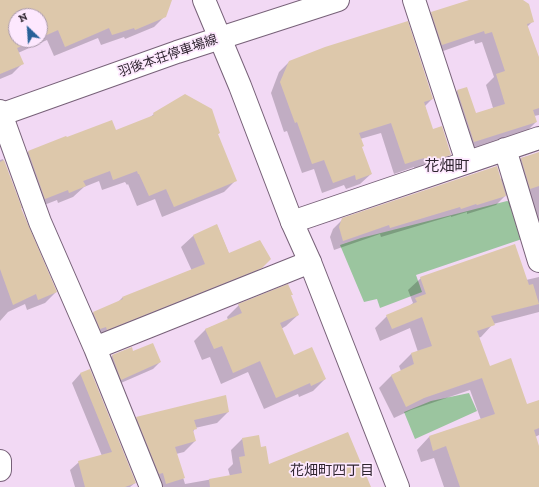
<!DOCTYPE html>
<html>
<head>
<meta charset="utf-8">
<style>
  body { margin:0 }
  #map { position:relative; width:539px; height:487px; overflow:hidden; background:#f2d9f4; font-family:"Zilla Slab",serif }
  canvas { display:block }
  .north { position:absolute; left:8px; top:8px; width:40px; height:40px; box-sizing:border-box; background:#fde8fe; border:1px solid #aa9aab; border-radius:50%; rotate:335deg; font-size:11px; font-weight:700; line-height:16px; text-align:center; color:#2e242f }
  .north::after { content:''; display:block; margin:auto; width:14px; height:18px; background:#276198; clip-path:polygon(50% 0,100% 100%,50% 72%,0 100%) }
</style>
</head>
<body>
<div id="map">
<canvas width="539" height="487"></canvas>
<div class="north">N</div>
</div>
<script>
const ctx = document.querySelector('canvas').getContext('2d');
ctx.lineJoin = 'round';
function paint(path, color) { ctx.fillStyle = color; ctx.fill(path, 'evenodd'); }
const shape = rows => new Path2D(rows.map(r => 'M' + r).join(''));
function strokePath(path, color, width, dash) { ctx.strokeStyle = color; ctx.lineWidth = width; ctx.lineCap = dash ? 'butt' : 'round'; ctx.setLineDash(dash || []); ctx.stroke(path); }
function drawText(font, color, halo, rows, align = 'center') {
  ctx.font = font + ' "Zilla Slab","Noto Sans JP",serif'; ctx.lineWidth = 3.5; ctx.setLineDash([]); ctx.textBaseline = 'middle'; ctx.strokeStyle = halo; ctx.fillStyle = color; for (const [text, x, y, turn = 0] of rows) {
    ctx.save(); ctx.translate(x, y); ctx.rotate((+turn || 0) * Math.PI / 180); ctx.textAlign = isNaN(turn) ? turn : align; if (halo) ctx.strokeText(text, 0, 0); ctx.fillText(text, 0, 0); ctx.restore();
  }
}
paint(shape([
  [507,201,511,202,522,239,416,275,422,292,380,308,377,299,364,302,340,245,361,238],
  [469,393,477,411,415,439,404,412,431,401]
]), '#9bc59f');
paint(shape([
  [14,0,171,0,165,16,154,27,125,39,124,37,101,45,98,38,54,56,47,40,18,53,23,63,12,74,0,79,0,6],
  [16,16,40,16,40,40,16,40],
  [477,0,521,0,533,21,527,27,539,61,539,115,534,116,536,122,526,132,464,151,447,101,457,91,466,88,475,115,493,108,486,85,494,77,482,42,475,44,474,40,432,55,422,23,432,13],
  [290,61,432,99,425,106,432,130,450,154,440,164,415,173,414,167,394,174,381,133,360,139,361,147,371,174,360,184,346,189,344,185,322,193,314,169,302,173,287,131,284,132,271,93,279,72],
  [154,114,219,133,217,135,235,181,224,192,162,217,155,199,137,206,128,184,127,185,125,182,102,190,99,181,84,187,73,197,58,203,57,200,34,209,17,163,28,152,66,137,66,138,116,132,149,118],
  [539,153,539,259,512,207,510,208,506,195,496,205,467,214,467,212,451,217,451,216,381,237,380,234,334,250,330,237,333,229,343,219,500,180,521,158],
  [3,159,20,208,56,292,45,303,27,310,25,304,8,312,0,321,0,160],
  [217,225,229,254,269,259,249,279,95,341,82,324,93,313,118,302,122,298,192,271,181,247,193,236],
  [539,277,539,312,493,324,481,337,478,338,489,367,527,406,539,401,539,435,535,437,539,450,539,487,444,487,434,458,421,462,417,450,429,437,481,420,470,390,411,410,394,418,379,388,392,375,401,371,399,366,411,354,418,352,410,328,380,341,375,328,387,316,408,307,413,303,408,290,421,278,526,280],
  [290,296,298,315,286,326,281,329,293,357,325,379,313,391,299,397,298,394,264,409,248,372,221,384,210,357,202,360,194,341,206,329,228,320,227,317,239,305],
  [133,352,160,362,153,369,114,386,106,362,113,355],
  [90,371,135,483,130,487,75,487,70,470,79,462,102,456,72,383,80,374],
  [225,396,228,412,217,423,195,428,193,432,195,441,184,452,176,454,185,484,230,476,228,469,233,464,231,450,242,439,261,448,268,465,369,487,153,487,126,429,137,418]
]), '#0003');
paint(shape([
  [0,0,172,0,166,17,135,30,134,28,112,35,109,28,65,47,58,30,40,38,40,16,16,16,16,40,36,40,17,48,24,64,0,74],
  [469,0,523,0,529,4,534,22,527,24,539,57,539,108,533,110,537,122,474,142,457,90,467,87,476,113,505,104,496,74,505,71,492,32,485,34,484,31,442,45,431,12],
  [408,21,433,99,424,102,433,129,442,126,451,155,425,163,424,158,405,164,391,123,359,133,364,146,362,147,372,174,356,180,355,175,333,183,324,160,312,164,297,122,295,123,280,82,289,61,325,47],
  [185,94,212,109,220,133,218,134,237,181,174,207,166,189,149,196,139,174,138,174,137,171,113,180,110,171,83,181,86,186,69,193,68,190,45,199,28,151,66,136,67,137,112,120,116,130,154,115,153,113],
  [539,152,539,186,530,189,521,158],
  [4,160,22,208,21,208,57,292,38,300,36,294,13,305,0,269,0,162],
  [497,166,506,196,477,205,476,204,461,209,460,207,390,228,389,225,343,241,339,227,342,218],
  [217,224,229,253,260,240,271,259,262,268,107,330,106,327,100,329,93,312,123,299,122,297,205,264,193,235],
  [515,244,529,285,533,284,539,304,491,316,495,325,477,331,490,366,511,358,527,404,539,400,539,428,534,430,539,446,539,487,460,487,446,446,433,451,429,436,495,414,482,378,424,398,406,407,391,375,414,364,411,353,432,346,422,317,392,329,386,315,417,302,415,298,426,294,420,277],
  [288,284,293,295,291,295,299,315,280,323,294,355,312,347,326,379,311,386,310,383,276,398,260,361,233,373,222,346,214,349,205,329,242,313,238,304],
  [153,343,161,362,121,380,112,355,132,347,133,351],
  [90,369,136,483,125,487,85,487,78,461,112,452,80,373],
  [226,395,229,412,194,420,197,429,193,430,196,441,175,447,185,478,166,484,163,473,159,474,136,417],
  [348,432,371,487,210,487,209,479,242,473,239,457,245,456,242,438,259,435,261,447,266,446,269,464]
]), '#ddc8ab');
const minor = shape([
  [414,0,467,162],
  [0,111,40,222,95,348,151,487],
  [505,149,539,261],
  [292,222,539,138],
  [95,348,310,262]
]);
const tertiary = shape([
  [204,0,240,86,292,222,310,262,398,487],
  [0,461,0,470]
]);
const secondary = shape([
  [0,115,177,52,338,0]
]);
strokePath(minor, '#776178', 24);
strokePath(tertiary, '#776178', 24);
strokePath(secondary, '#776178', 24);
strokePath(minor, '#fff', 22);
strokePath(tertiary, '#fff', 22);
strokePath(secondary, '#fff', 22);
drawText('13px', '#2e242f', '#fde8fe', [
  ["羽後本荘停車場線",168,56,-19]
]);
drawText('14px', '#2e242f', '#fde8fe', [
  ["花畑町四丁目",332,471]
]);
drawText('15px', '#2e242f', '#fde8fe', [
  ["花畑町",447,167]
]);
</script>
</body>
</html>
